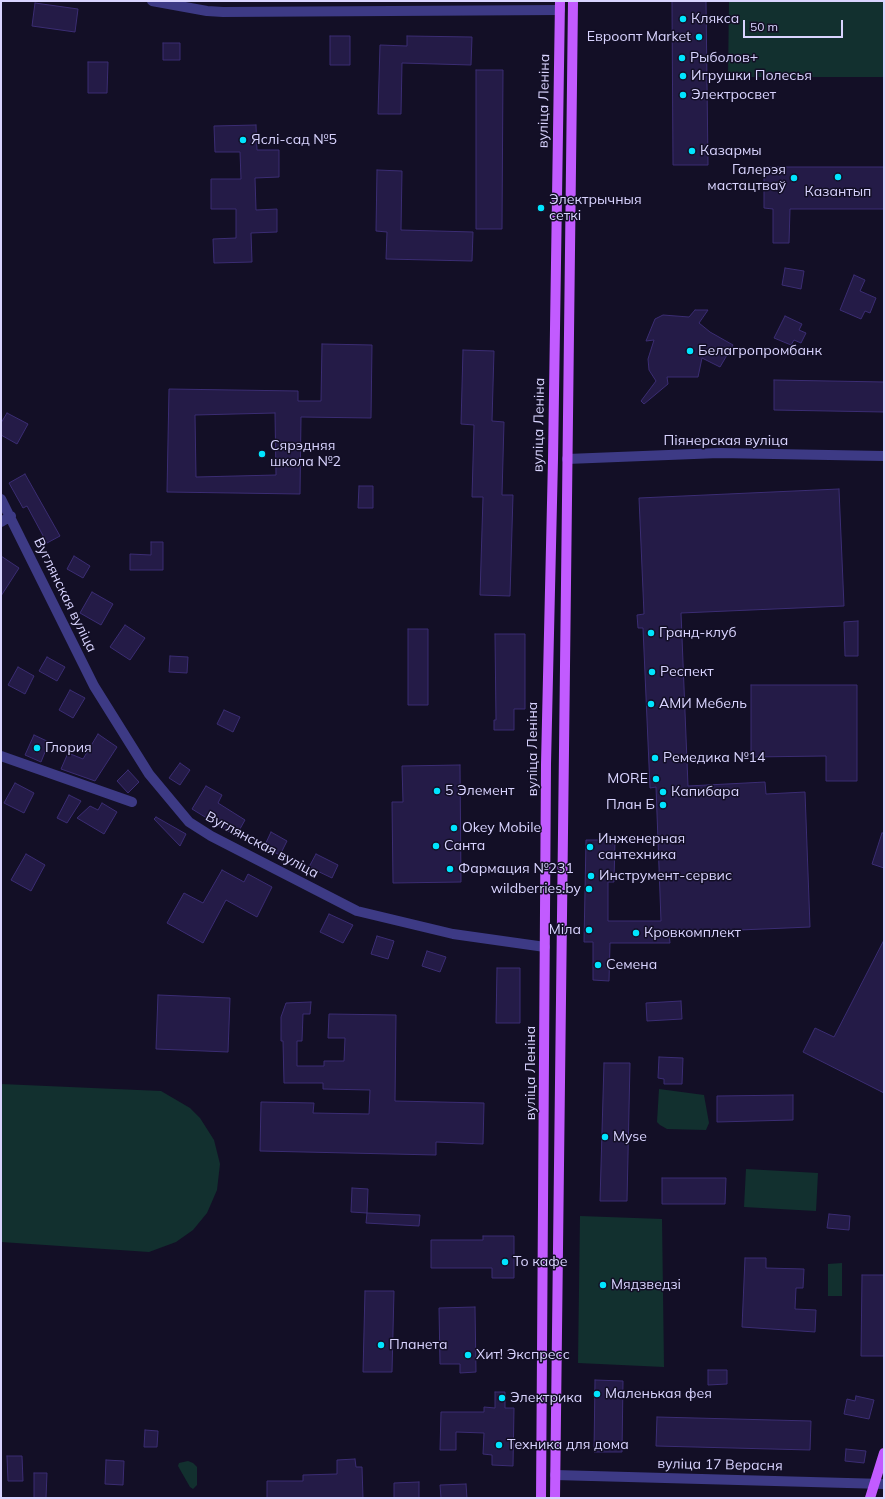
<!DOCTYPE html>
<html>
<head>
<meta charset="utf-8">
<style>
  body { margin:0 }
  #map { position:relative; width:885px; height:1499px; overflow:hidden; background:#130f26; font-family:Mulish,sans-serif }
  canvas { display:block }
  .frame { position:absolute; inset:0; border:2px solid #d9d4ff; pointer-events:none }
  .scale { position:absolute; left:743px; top:20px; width:100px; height:18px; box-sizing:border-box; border:2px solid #d9d4ff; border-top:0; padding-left:5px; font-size:12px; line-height:14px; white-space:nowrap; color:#d9d4ff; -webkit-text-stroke:3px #130f26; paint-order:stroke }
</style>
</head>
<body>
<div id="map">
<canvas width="885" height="1499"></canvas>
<div class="frame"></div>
<div class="scale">50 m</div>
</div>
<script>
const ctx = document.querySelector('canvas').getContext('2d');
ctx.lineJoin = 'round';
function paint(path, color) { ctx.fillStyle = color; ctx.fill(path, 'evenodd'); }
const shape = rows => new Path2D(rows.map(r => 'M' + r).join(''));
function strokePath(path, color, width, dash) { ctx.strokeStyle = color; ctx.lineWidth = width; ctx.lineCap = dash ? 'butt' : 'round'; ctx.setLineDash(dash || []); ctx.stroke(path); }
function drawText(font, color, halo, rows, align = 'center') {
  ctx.font = font + ' Mulish,sans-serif'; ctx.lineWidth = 3; ctx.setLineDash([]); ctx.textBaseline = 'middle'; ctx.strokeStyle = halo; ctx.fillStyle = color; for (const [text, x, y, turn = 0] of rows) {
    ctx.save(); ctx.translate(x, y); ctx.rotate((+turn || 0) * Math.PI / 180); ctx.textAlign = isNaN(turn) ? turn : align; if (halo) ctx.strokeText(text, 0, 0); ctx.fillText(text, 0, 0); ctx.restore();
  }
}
paint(shape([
  [729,1,884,1,884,77,728,77],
  [1,1084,161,1091,190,1108,200,1118,214,1140,220,1164,217,1190,207,1213,193,1230,176,1242,149,1252,1,1242],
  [659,1089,704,1095,709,1123,706,1130,667,1129,660,1125,657,1122],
  [746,1169,818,1173,816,1211,744,1207],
  [580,1216,662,1219,664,1367,578,1363],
  [842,1263,842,1296,828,1296,828,1264],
  [188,1461,193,1463,197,1467,197,1485,193,1489,190,1487,178,1466,179,1463]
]), '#12302f');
const building = shape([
  [672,1,706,1,708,165,673,165,672,1],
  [35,3,78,9,75,32,32,26,35,3],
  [330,36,350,36,350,65,330,65,330,36],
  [407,36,472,37,471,65,402,63,401,114,378,114,380,45,407,46,407,36],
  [163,43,180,43,180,60,163,60,163,43],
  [88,62,108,62,107,93,88,93,88,62],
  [476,70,503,70,502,229,476,229,476,70],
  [256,125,257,150,279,150,279,177,255,178,256,210,277,209,277,232,251,233,252,262,214,263,213,239,236,238,236,209,211,209,211,179,241,179,240,152,215,152,214,126,256,125],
  [764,167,884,167,884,209,790,209,789,243,773,243,773,209,764,208,764,167],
  [377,170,402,171,401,230,473,232,472,261,386,259,387,232,376,231,377,170],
  [785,268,804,271,801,289,782,285,785,268],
  [854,275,865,280,860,291,876,298,870,313,865,311,861,319,840,310,854,275],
  [695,310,708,310,699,323,710,332,733,345,720,367,702,358,698,377,667,377,668,384,644,404,641,401,656,381,649,370,648,359,654,340,646,341,655,319,663,315,689,317,695,310],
  [785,316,802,324,799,330,806,333,801,343,794,340,791,345,774,338,785,316],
  [322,344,372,345,371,418,301,417,300,494,167,492,169,389,298,391,298,401,321,401,322,344],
  [275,413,276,475,196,477,195,415,275,413],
  [463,350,494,351,492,421,504,422,502,495,513,495,510,596,480,595,483,497,472,497,474,425,461,424,463,350],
  [774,380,884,382,884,412,774,410,774,380],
  [7,413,28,424,17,444,1,435,1,423,7,413],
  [25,474,60,536,47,543,27,506,23,508,9,483,25,474],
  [359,486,373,486,373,508,358,508,359,486],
  [839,489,844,606,681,613,688,786,765,782,766,794,805,792,810,927,669,933,670,943,610,943,609,981,593,980,593,942,584,942,586,840,615,840,614,882,608,882,608,921,661,921,656,787,650,788,643,628,638,628,637,615,644,614,639,498,839,489],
  [151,542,163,542,163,570,130,570,130,554,151,555,151,542],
  [1,556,19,568,1,596,1,556],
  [74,556,90,566,83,578,67,569,74,556],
  [92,592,113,604,101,625,80,613,92,592],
  [858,621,858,656,845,656,844,622,858,621],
  [125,625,145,638,130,660,110,647,125,625],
  [408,629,428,629,428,705,408,705,408,629],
  [495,634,525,634,525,709,514,709,514,730,494,730,494,720,496,720,495,634],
  [170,656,188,657,187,673,169,672,170,656],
  [47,657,65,667,57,681,39,671,47,657],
  [18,667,34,676,25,694,8,685,18,667],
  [751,685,857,685,857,781,826,781,826,756,751,757,751,685],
  [70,690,85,698,73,718,59,710,70,690],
  [224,710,240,717,233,732,217,724,224,710],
  [98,734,117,747,95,781,61,769,68,753,83,759,98,734],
  [34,735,49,742,41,762,25,755,34,735],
  [180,763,190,770,180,785,169,778,180,763],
  [460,765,461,882,393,883,392,802,403,802,402,766,460,765],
  [128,770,139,782,128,793,117,781,128,770],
  [15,783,34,793,24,813,4,803,15,783],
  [206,786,222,795,218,803,245,820,236,836,192,809,206,786],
  [69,795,81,801,67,823,57,818,69,795],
  [102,803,117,812,104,834,77,818,90,806,98,810,102,803],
  [156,817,186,834,180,846,154,819,156,817],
  [271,832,287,841,280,855,264,847,271,832],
  [882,833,884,833,884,868,872,864,882,833],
  [26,854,45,865,31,891,11,880,26,854],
  [316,854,338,865,332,878,309,867,316,854],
  [222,870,244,882,248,874,272,887,257,917,226,900,203,943,167,923,184,893,203,903,222,870],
  [329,914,353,925,343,943,320,932,329,914],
  [377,936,394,941,388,959,371,954,377,936],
  [884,940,884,1093,803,1052,815,1028,834,1037,884,940],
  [427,951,446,957,440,972,422,966,427,951],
  [497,968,520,968,520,1023,496,1023,497,968],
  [158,995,230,998,228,1052,156,1049,158,995],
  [681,1001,682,1019,647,1021,646,1003,681,1001],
  [311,1002,310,1014,303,1014,302,1041,297,1041,297,1066,324,1066,324,1061,344,1061,345,1038,328,1038,329,1014,396,1015,395,1101,484,1103,483,1144,436,1142,436,1155,260,1151,261,1102,314,1103,313,1113,369,1114,370,1090,323,1089,323,1083,284,1083,283,1041,281,1041,281,1017,286,1003,311,1002],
  [659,1057,683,1058,682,1084,664,1084,664,1079,658,1078,659,1057],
  [604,1063,630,1063,627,1201,600,1201,604,1063],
  [793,1095,793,1120,717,1122,717,1096,793,1095],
  [662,1178,726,1178,725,1204,662,1204,662,1178],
  [352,1188,368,1189,367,1213,351,1212,352,1188],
  [367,1213,420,1215,419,1226,366,1223,367,1213],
  [829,1214,850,1216,849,1230,827,1228,829,1214],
  [483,1236,514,1236,514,1278,492,1278,492,1268,431,1268,431,1240,483,1240,483,1236],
  [745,1258,766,1258,766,1268,804,1269,803,1288,796,1288,795,1309,816,1310,815,1332,742,1327,745,1258],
  [862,1275,884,1275,884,1356,861,1356,862,1275],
  [365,1291,394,1291,392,1372,363,1372,365,1291],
  [475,1307,476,1372,460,1373,460,1364,440,1364,439,1308,475,1307],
  [708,1370,727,1370,727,1384,708,1385,708,1370],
  [595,1380,623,1381,622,1452,594,1452,595,1380],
  [495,1392,505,1392,505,1408,514,1408,513,1466,492,1465,492,1455,483,1454,484,1433,456,1432,456,1450,440,1450,441,1412,484,1412,484,1407,495,1408,495,1392],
  [856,1396,874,1400,869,1419,844,1414,847,1399,855,1401,856,1396],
  [657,1417,811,1421,810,1450,656,1446,657,1417],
  [145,1430,158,1431,157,1447,144,1447,145,1430],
  [846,1449,866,1451,864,1463,845,1461,846,1449],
  [7,1456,22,1456,23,1481,8,1481,7,1456],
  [355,1459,356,1467,362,1467,363,1498,267,1498,267,1481,303,1481,303,1475,337,1474,337,1460,355,1459],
  [106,1460,124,1461,123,1485,105,1484,106,1460],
  [34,1473,47,1473,46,1498,34,1498,34,1473],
  [419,1482,419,1498,394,1498,394,1483,419,1482],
  [466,1484,467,1498,441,1498,440,1485,466,1484]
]);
paint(building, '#241b47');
strokePath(building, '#3b2d73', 1);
strokePath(shape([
  [152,1,207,11,223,12,560,10],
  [567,459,719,453,884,456],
  [1,499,94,686,149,774,189,822,211,836,357,911,453,934,545,947],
  [1,522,11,516],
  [1,756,132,802],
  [555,1475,884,1484]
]), '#3d3a85', 10);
strokePath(shape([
  [541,1498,546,764,553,459,560,1],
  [555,1498,573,1],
  [870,1498,884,1453]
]), '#c25bff', 10);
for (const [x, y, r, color] of [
  [683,19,4,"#00e5ff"],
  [699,37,4,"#00e5ff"],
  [682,58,4,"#00e5ff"],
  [683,76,4,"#00e5ff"],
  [683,95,4,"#00e5ff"],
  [243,140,4,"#00e5ff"],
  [692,151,4,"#00e5ff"],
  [838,177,4,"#00e5ff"],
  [794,178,4,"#00e5ff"],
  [541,208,4,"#00e5ff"],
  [690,351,4,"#00e5ff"],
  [262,454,4,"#00e5ff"],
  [651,633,4,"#00e5ff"],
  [652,672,4,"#00e5ff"],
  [651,704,4,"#00e5ff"],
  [37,748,4,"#00e5ff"],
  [655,758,4,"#00e5ff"],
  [656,779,4,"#00e5ff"],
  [437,791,4,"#00e5ff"],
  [663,792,4,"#00e5ff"],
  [663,805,4,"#00e5ff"],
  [454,828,4,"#00e5ff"],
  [436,846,4,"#00e5ff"],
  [590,847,4,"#00e5ff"],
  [450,869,4,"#00e5ff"],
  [591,876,4,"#00e5ff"],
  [589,889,4,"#00e5ff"],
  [589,930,4,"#00e5ff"],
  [636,933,4,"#00e5ff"],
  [598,965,4,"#00e5ff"],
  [605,1137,4,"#00e5ff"],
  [505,1262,4,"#00e5ff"],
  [603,1285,4,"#00e5ff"],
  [381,1345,4,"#00e5ff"],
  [468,1355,4,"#00e5ff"],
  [597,1394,4,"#00e5ff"],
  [502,1398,4,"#00e5ff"],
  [499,1445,4,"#00e5ff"]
]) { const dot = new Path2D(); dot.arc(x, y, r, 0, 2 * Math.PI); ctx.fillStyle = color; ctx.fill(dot); strokePath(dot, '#130f26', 1.5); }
drawText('14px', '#d9d4ff', '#130f26', [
  ["Клякса",691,19],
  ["Евроопт Market",691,37,"right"],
  ["Рыболов+",690,58],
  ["Игрушки Полесья",691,76],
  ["Электросвет",691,95],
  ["Яслі-сад №5",251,140],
  ["Казармы",700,151],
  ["Галерэя",786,170,"right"],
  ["мастацтваў",786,186,"right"],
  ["Казантып",838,192,"center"],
  ["Электрычныя",549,200],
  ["сеткі",549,216],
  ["Белагропромбанк",698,351],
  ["Сярэдняя",270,446],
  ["школа №2",270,462],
  ["Гранд-клуб",659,633],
  ["Респект",660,672],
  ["АМИ Мебель",659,704],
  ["Глория",45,748],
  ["Ремедика №14",663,758],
  ["MORE",648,779,"right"],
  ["5 Элемент",445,791],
  ["Капибара",671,792],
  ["План Б",655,805,"right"],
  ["Okey Mobile",462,828],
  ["Инженерная",598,839],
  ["сантехника",598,855],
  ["Санта",444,846],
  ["Фармация №231",458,869],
  ["Инструмент-сервис",599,876],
  ["wildberries.by",581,889,"right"],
  ["Міла",581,930,"right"],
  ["Кровкомплект",644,933],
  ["Семена",606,965],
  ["Myse",613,1137],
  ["То кафе",513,1262],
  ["Мядзведзі",611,1285],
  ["Планета",389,1345],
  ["Хит! Экспресс",476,1355],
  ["Маленькая фея",605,1394],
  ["Электрика",510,1398],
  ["Техника для дома",507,1445]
], 'left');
drawText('14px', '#d9d4ff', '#130f26', [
  ["вуліца Леніна",544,101,-89],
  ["вуліца Леніна",539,425,-89],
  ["Піянерская вуліца",726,441],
  ["Вуглянская вуліца",65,595,64],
  ["вуліца Леніна",533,749,-90],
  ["Вуглянская вуліца",262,845,28],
  ["вуліца Леніна",531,1073,-90],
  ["вуліца 17 Верасня",720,1465,1]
]);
</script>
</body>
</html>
